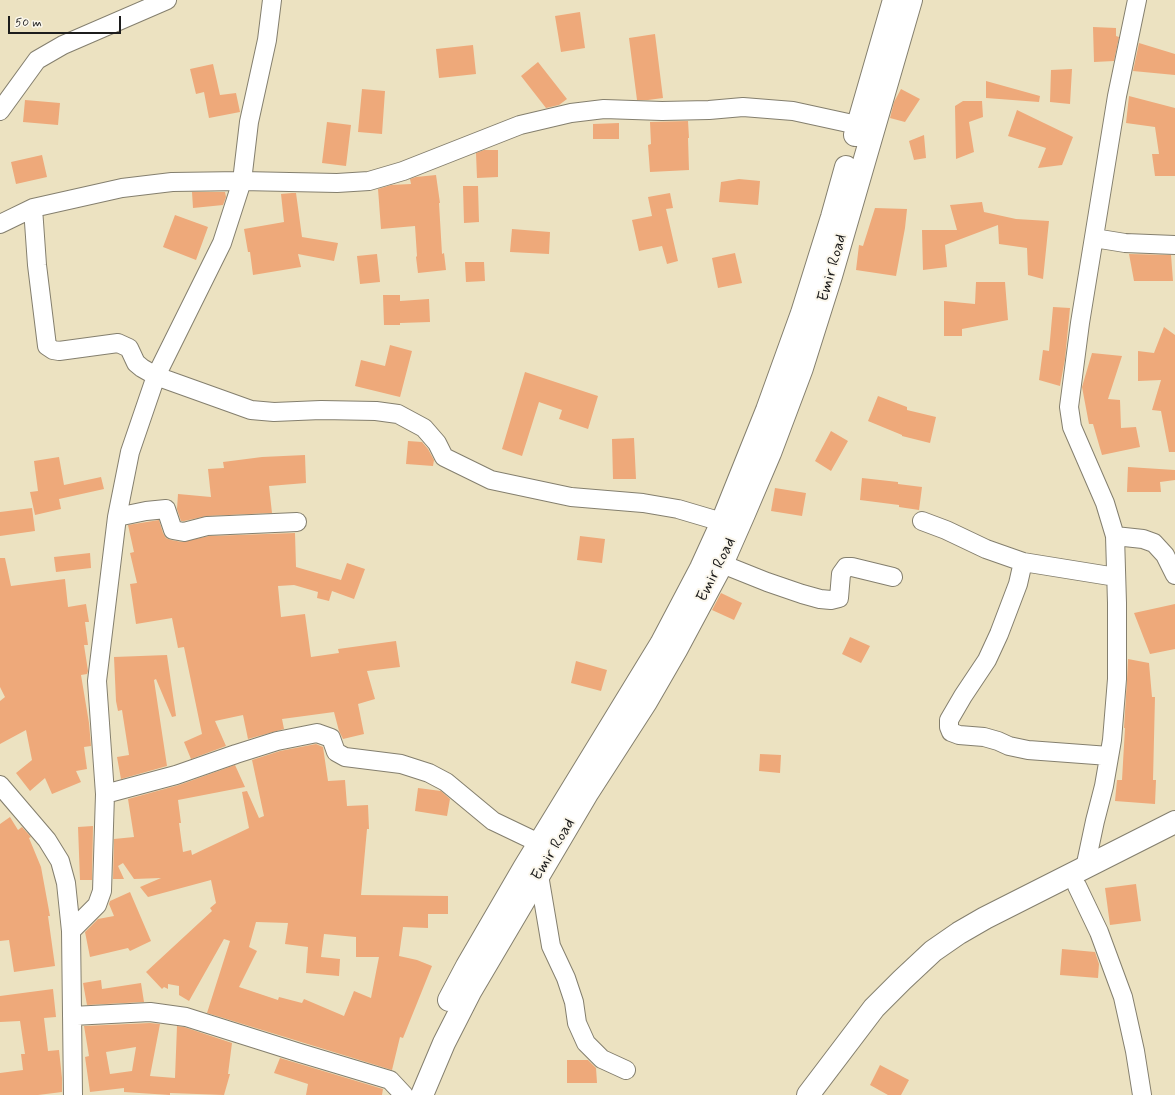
<!DOCTYPE html>
<html>
<head>
<meta charset="utf-8">
<style>
  body { margin:0 }
  #map { position:relative; width:1175px; height:1095px; overflow:hidden; background:#ece2c1; font-family:Mynerve,sans-serif }
  canvas { display:block }
  .scale { position:absolute; left:8px; top:16px; width:113px; height:18px; box-sizing:border-box; border:2px solid #1c1c1c; border-top:0; padding-left:5px; font-size:12px; line-height:14px; white-space:nowrap; color:#1c1c1c; -webkit-text-stroke:3px #fbf7ec; paint-order:stroke }
</style>
</head>
<body>
<div id="map">
<canvas width="1175" height="1095"></canvas>
<div class="scale">50 m</div>
</div>
<script>
const ctx = document.querySelector('canvas').getContext('2d');
ctx.lineJoin = 'round';
function paint(path, color) { ctx.fillStyle = color; ctx.fill(path, 'evenodd'); }
const shape = rows => new Path2D(rows.map(r => 'M' + r).join(''));
function strokePath(path, color, width, dash) { ctx.strokeStyle = color; ctx.lineWidth = width; ctx.lineCap = dash ? 'butt' : 'round'; ctx.setLineDash(dash || []); ctx.stroke(path); }
function drawText(font, color, halo, rows, align = 'center') {
  ctx.font = font + ' Mynerve,sans-serif'; ctx.lineWidth = 4; ctx.setLineDash([]); ctx.textBaseline = 'middle'; ctx.strokeStyle = halo; ctx.fillStyle = color; for (const [text, x, y, turn = 0] of rows) {
    ctx.save(); ctx.translate(x, y); ctx.rotate((+turn || 0) * Math.PI / 180); ctx.textAlign = isNaN(turn) ? turn : align; if (halo) ctx.strokeText(text, 0, 0); ctx.fillText(text, 0, 0); ctx.restore();
  }
}
paint(shape([
  [580,12,585,48,561,52,555,16],
  [1093,27,1116,28,1116,36,1119,37,1114,61,1094,62],
  [655,34,663,98,648,100,637,100,629,38],
  [1139,43,1175,54,1175,75,1133,71],
  [473,45,476,74,439,78,436,49],
  [538,62,567,99,559,105,546,108,521,76],
  [213,64,220,95,236,93,240,112,209,118,204,92,196,94,190,69],
  [1072,69,1070,104,1050,102,1051,70],
  [986,81,1040,96,1039,102,986,98],
  [362,89,385,91,382,134,358,132],
  [901,89,920,99,905,122,890,118,894,102],
  [1129,96,1175,108,1175,176,1155,176,1152,154,1159,154,1155,127,1126,123],
  [25,100,60,103,58,125,23,122],
  [963,101,982,101,983,117,969,122,974,152,956,159,955,106],
  [1017,110,1073,137,1062,165,1038,168,1046,148,1008,136],
  [688,121,689,138,688,138,689,170,650,172,648,145,651,144,650,122],
  [327,122,351,125,346,166,322,163],
  [619,123,619,139,593,139,593,124],
  [924,135,926,158,914,160,909,141],
  [484,150,498,150,498,177,477,178,476,153],
  [42,155,47,177,16,184,11,162],
  [436,175,440,203,439,203,442,254,444,253,446,270,418,273,416,257,417,256,415,226,381,229,378,189,391,185,411,184,410,179,416,177],
  [739,179,760,181,758,205,719,202,721,182],
  [463,186,478,186,479,222,464,223],
  [192,192,225,192,226,197,223,205,193,208],
  [292,193,296,193,302,237,338,243,334,261,298,254,301,267,253,275,250,252,248,252,244,229,284,222,281,194],
  [670,193,673,208,666,209,678,261,667,264,662,246,639,251,632,220,652,216,648,197],
  [982,202,984,212,1016,219,1049,221,1043,279,1028,275,1027,248,999,244,998,225,945,245,947,267,923,270,922,230,957,230,950,205],
  [875,208,907,209,905,228,896,276,856,270,859,245,863,246],
  [175,215,208,227,196,260,163,247],
  [512,229,550,232,549,254,510,252],
  [735,253,742,283,718,288,712,258],
  [377,254,380,282,360,284,357,256],
  [1129,254,1171,255,1173,281,1134,281],
  [465,262,484,262,485,281,466,282],
  [976,282,1005,282,1008,320,962,329,962,336,944,336,944,301,975,304],
  [383,295,400,295,400,301,429,299,430,322,400,323,400,325,384,325],
  [1053,307,1070,308,1065,359,1060,386,1039,380,1043,350,1049,351],
  [1164,327,1175,335,1175,452,1169,452,1161,411,1152,410,1161,380,1138,381,1138,351,1154,353],
  [390,345,412,351,400,397,355,386,361,360,385,366],
  [1092,353,1122,356,1108,399,1120,400,1121,428,1136,427,1140,447,1102,455,1093,424,1089,424,1082,387],
  [525,372,598,396,588,429,559,419,562,410,539,402,522,456,502,449],
  [878,396,907,407,907,410,936,417,930,443,902,436,902,435,868,421],
  [831,431,848,441,831,471,815,461],
  [634,438,636,479,613,479,612,439],
  [408,441,422,442,428,449,434,460,433,466,406,464],
  [305,455,306,483,269,486,272,513,207,516,184,521,181,521,177,509,178,494,211,497,208,469,224,468,223,462,262,457],
  [59,457,64,485,101,477,104,489,59,499,61,509,35,515,30,492,38,491,34,461],
  [1128,467,1175,470,1175,480,1160,482,1161,492,1127,492],
  [862,478,898,482,898,484,922,487,919,510,899,507,899,505,860,500],
  [775,488,806,493,802,516,771,511],
  [32,508,35,531,0,536,0,512],
  [159,520,163,533,166,538,171,540,182,542,209,536,295,533,296,567,341,580,347,563,365,569,354,599,332,591,329,601,317,598,318,592,294,585,278,586,281,617,305,614,311,657,339,653,338,649,396,641,400,667,367,671,375,699,358,704,364,734,343,739,339,731,334,712,282,719,284,729,248,739,243,715,215,721,226,746,191,759,184,742,202,734,184,647,178,648,172,618,136,624,130,584,137,583,130,553,134,552,128,525],
  [580,536,605,539,602,563,577,560],
  [90,553,91,568,56,572,54,557],
  [0,558,5,558,11,586,65,579,68,607,86,604,89,622,85,622,88,645,84,645,88,671,87,674,81,675,89,723,91,746,84,747,87,769,76,771,81,782,52,794,45,778,30,791,16,773,32,760,26,730,0,744,0,701,5,697,0,687],
  [721,593,742,603,734,620,712,610],
  [1175,604,1175,649,1150,654,1134,613],
  [850,637,870,646,861,663,842,654],
  [167,655,176,716,172,717,156,679,154,680,167,766,121,779,117,757,129,755,122,710,118,711,116,701,114,657],
  [1128,659,1149,663,1152,697,1155,697,1153,780,1156,780,1155,804,1115,801,1117,780,1122,780,1125,728,1124,728,1127,680],
  [576,661,607,670,601,691,571,683],
  [316,744,323,747,328,781,345,780,347,806,368,805,369,829,367,829,361,895,448,896,448,914,428,914,428,928,403,927,399,956,417,960,432,966,403,1038,400,1037,392,1070,207,1013,230,941,224,939,189,1001,179,995,179,986,168,984,168,989,164,987,162,989,146,972,212,911,210,908,216,903,211,880,148,897,140,887,161,878,134,879,123,863,118,866,124,879,113,879,114,839,134,837,128,799,179,785,235,765,245,787,178,800,181,823,179,823,183,852,191,850,192,855,249,828,242,792,247,791,259,818,264,816,252,760,280,751],
  [256,922,288,923,285,944,308,947,306,973,339,976,340,959,321,957,324,934,356,937,356,957,379,957,371,998,354,991,344,1016,304,999,302,1003,279,997,278,1000,239,987,257,951,249,947],
  [760,754,781,755,780,773,759,771],
  [418,788,441,791,450,799,447,816,415,811],
  [10,817,18,830,22,827,31,837,29,838,41,867,50,916,48,916,55,966,14,972,9,940,0,941,0,824],
  [93,826,92,880,80,880,78,827],
  [1136,884,1141,921,1110,925,1105,888],
  [130,892,151,941,130,951,128,948,90,957,85,932,98,919,114,916,109,904,110,901],
  [1062,949,1095,952,1099,964,1098,978,1060,975],
  [101,980,102,989,141,983,144,1002,87,1005,83,983],
  [53,989,56,1017,44,1018,48,1051,59,1050,62,1078,62,1092,38,1095,0,1095,0,1073,23,1070,21,1054,25,1054,20,1021,0,1022,0,996],
  [150,1023,160,1024,150,1076,175,1078,177,1026,184,1027,232,1043,228,1074,230,1074,224,1095,170,1093,170,1095,124,1092,124,1088,90,1092,85,1057,89,1056,84,1026],
  [136,1047,132,1071,110,1074,106,1052],
  [280,1058,383,1089,382,1095,306,1095,308,1084,274,1073],
  [567,1060,588,1060,596,1068,597,1083,567,1083],
  [880,1065,909,1080,901,1095,888,1095,870,1085]
]), '#eea97a');
const minor = shape([
  [0,111,37,60,63,45,167,0],
  [33,208,37,265,47,346,53,350,59,351,118,343,129,348,136,363,142,368,156,376,251,410,274,412,321,410,376,411,398,414,424,428,437,443,444,457,491,480,571,497,643,503,678,509,722,522],
  [0,224,33,208,122,188,172,182,242,181,337,183,369,181,403,171,520,125,571,113,604,109,662,111,709,110,743,107,793,111,871,128],
  [1094,238,1125,243,1175,245],
  [117,517,146,511,166,509,173,530,184,532,207,526,297,522],
  [922,521,946,530,986,549,1023,562,1116,577],
  [1115,536,1143,539,1154,543,1165,555,1175,575],
  [1023,562,1018,584,999,634,987,660,963,696,949,720,949,727,951,732,959,735,984,737,998,741,1009,746,1028,750,1109,756],
  [722,564,767,582,802,594,820,599,831,600,839,598,841,574,846,567,852,567,893,577],
  [0,785,47,840,60,861,66,883,71,931,73,1095],
  [105,794,176,775,236,754,277,741,317,733,331,738,336,752,345,757,401,764,429,773,446,782,493,821,539,843],
  [1085,868,1095,821,1104,786,1112,740,1117,679,1117,603,1115,536,1105,503,1072,427,1069,407,1080,323,1117,96,1137,0],
  [539,875,551,946,566,978,574,1002,577,1023,586,1043,602,1059,626,1070],
  [1077,886,1099,932,1123,997,1135,1051,1142,1095],
  [71,931,97,905,102,891,105,794,97,681,117,517,130,452,156,376,222,243,242,181,249,122,267,40,272,0],
  [72,1016,150,1012,186,1017,300,1053,390,1080,404,1095]
]);
const major = shape([
  [808,1095,874,1008,902,980,933,951,959,933,985,918,1175,822]
]);
const highway = shape([
  [855,135,894,0],
  [449,1000,467,966,524,868,661,644,701,568,722,522,767,410,802,313,832,217,846,167],
  [422,1095,444,1043,470,992,588,792,646,702,676,650,722,564,744,514,770,453,802,368,831,276,911,0]
]);
strokePath(minor, '#847f6e', 20);
strokePath(major, '#847f6e', 24);
strokePath(highway, '#847f6e', 24);
strokePath(minor, '#fff', 18);
strokePath(major, '#fff', 22);
strokePath(highway, '#fff', 22);
drawText('16px', '#1c1c1c', '#fbf7ec', [
  ["Emir Road",833,268,-74],
  ["Emir Road",717,570,-64],
  ["Emir Road",554,850,-59]
]);
</script>
</body>
</html>
